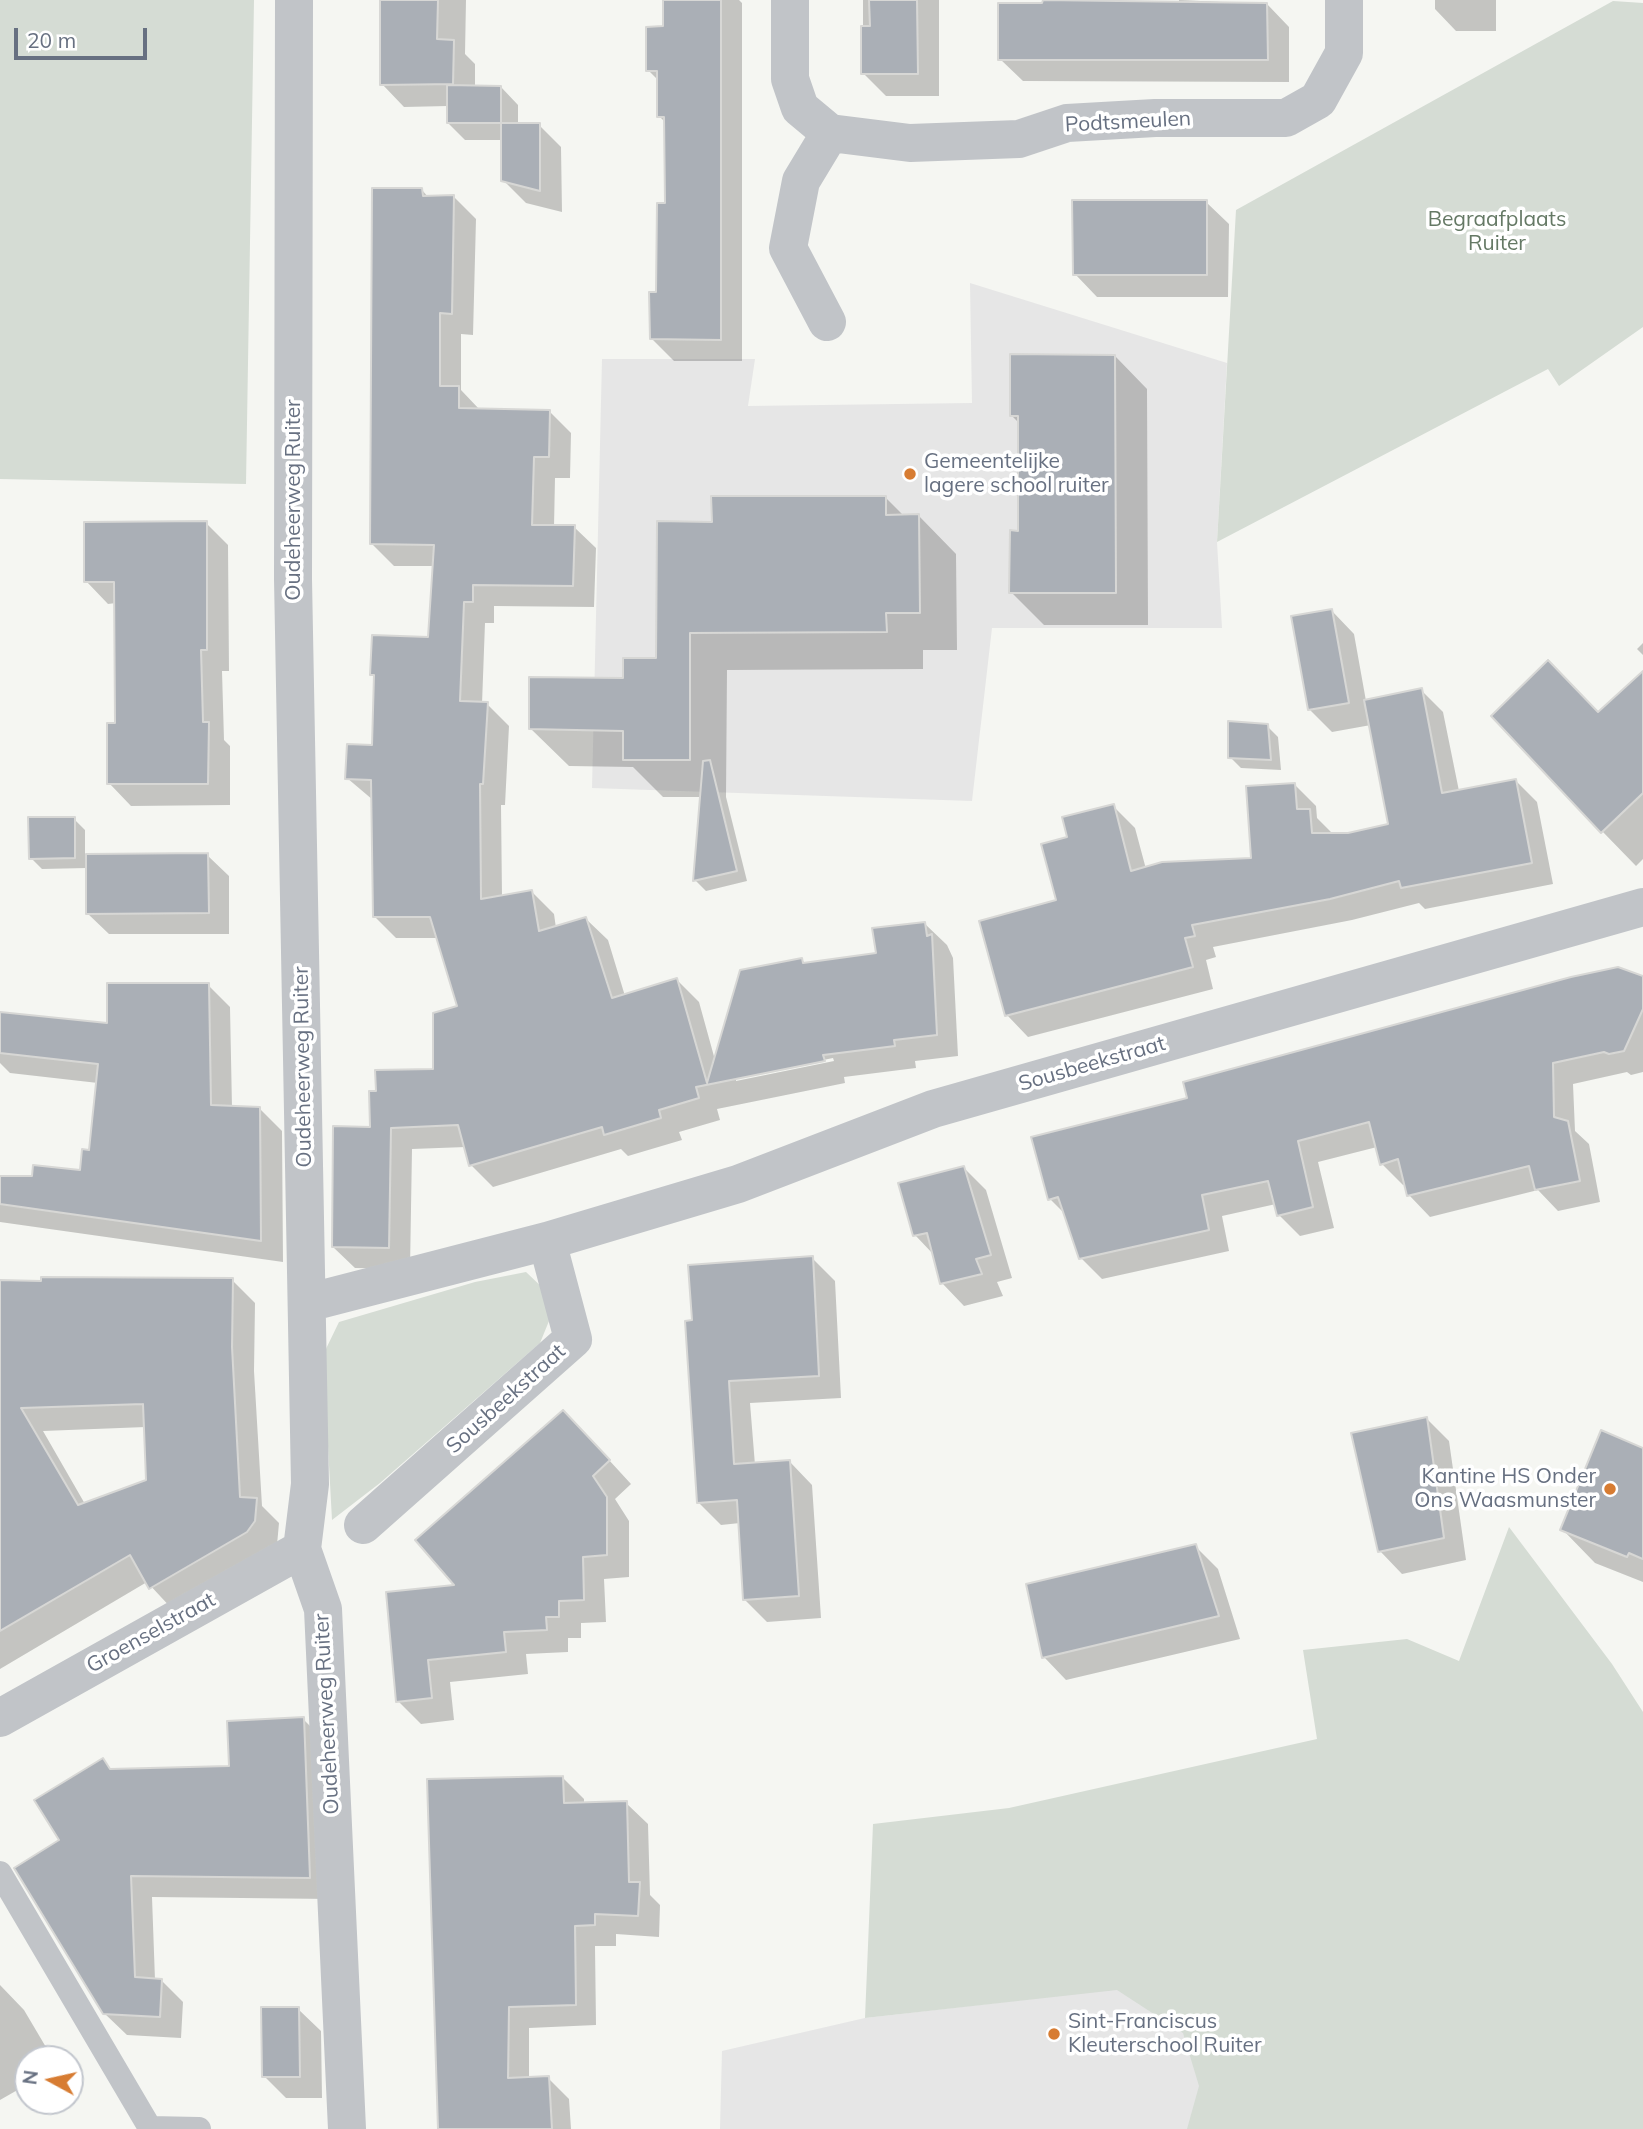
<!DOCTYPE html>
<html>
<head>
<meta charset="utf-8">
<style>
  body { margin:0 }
  #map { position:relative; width:1643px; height:2129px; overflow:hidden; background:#f5f6f2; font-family:Mulish,sans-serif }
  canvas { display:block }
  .north { position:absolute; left:14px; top:2045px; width:70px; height:70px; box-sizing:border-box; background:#fff; border:2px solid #c2c6cd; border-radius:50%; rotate:278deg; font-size:19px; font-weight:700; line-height:28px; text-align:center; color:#677081 }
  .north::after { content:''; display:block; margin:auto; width:24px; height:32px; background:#d77c32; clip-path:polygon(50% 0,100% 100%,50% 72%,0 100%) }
  .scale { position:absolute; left:14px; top:28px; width:133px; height:32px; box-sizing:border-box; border:4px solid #677081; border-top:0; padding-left:9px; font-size:21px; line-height:24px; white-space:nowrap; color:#677081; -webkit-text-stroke:5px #fff; paint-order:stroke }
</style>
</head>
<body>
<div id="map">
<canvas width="1643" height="2129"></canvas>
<div class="north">N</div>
<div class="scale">20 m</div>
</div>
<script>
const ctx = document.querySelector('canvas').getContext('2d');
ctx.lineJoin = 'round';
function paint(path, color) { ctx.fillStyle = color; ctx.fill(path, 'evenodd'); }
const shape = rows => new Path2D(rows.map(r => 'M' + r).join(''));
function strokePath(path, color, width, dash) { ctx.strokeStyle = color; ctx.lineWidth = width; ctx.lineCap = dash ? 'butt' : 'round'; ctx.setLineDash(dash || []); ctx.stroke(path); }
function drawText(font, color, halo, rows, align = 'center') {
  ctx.font = font + ' Mulish,sans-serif'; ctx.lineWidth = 7; ctx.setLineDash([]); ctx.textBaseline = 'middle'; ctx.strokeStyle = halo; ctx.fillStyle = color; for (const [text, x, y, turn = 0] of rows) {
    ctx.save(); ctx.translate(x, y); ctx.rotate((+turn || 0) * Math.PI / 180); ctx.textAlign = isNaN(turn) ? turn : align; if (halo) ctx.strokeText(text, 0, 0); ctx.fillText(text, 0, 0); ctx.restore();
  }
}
paint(shape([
  [970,283,1227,363,1217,542,1222,628,992,628,972,801,592,788,602,359,755,359,748,406,972,403],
  [1293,1969,1314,2129,720,2129,722,2051,865,2018]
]), '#e6e6e6');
paint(shape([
  [0,0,254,0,246,484,0,479],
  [1613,1,1643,3,1643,327,1559,386,1548,369,1217,542,1236,210],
  [526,1272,546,1291,549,1321,540,1343,380,1483,332,1520,323,1355,339,1322,475,1282],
  [1509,1527,1612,1664,1643,1712,1643,2129,1187,2129,1199,2086,1183,2033,1117,1990,865,2018,873,1824,1009,1808,1317,1739,1303,1650,1407,1639,1459,1661]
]), '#d5dcd4');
paint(shape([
  [382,0,466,0,465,54,475,64,475,87,501,87,518,105,518,125,539,125,561,147,562,212,526,203,503,180,503,140,465,140,448,123,448,106,404,107,382,84],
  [665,0,739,0,742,3,742,361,674,361,652,339,667,204,666,123,659,116,659,81,648,70,665,28],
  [863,0,939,0,939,96,886,96,863,73],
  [1179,0,1267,4,1289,27,1289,82,1023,81,1000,59,1179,4],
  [1435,0,1496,0,1496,31,1456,31,1435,9],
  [422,190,429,198,454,197,476,219,473,335,461,334,461,390,480,410,549,411,571,433,570,478,555,478,554,527,574,527,596,548,594,607,494,606,494,623,485,623,482,704,487,704,509,726,505,805,501,805,502,897,532,892,554,914,556,928,586,919,608,940,625,996,677,980,699,1002,715,1060,802,960,806,964,878,955,925,924,947,945,953,958,958,1056,915,1061,916,1068,844,1077,845,1083,717,1109,720,1120,679,1132,682,1140,628,1156,621,1149,493,1187,471,1165,466,1147,412,1149,410,1269,355,1268,333,1247,372,1129,435,1070,459,1007,438,938,396,938,374,916,373,800,347,778,373,747,376,678,372,674,429,639,434,566,394,566,372,544],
  [833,1058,834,1061,736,1081,736,1078],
  [1206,202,1229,224,1228,297,1097,297,1075,274],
  [1115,356,1147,389,1148,625,1044,625,1011,592,1019,533,1020,424,1012,416],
  [885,497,904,516,919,516,956,554,957,650,923,650,923,669,727,670,726,797,747,881,706,891,695,880,702,797,663,797,633,767,569,766,531,729,658,660,714,524],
  [206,523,228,545,229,671,222,671,224,740,230,746,230,805,131,806,109,783,117,725,116,603,108,604,86,581],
  [1332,611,1354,634,1366,701,1421,690,1443,712,1459,791,1516,781,1537,802,1553,884,1425,909,1419,903,1352,920,1213,947,1216,957,1206,960,1213,989,1028,1037,1007,1015,1058,901,1069,838,1113,806,1135,828,1146,869,1253,860,1294,784,1316,806,1317,818,1331,832,1332,837,1390,826,1371,725,1332,732,1310,710],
  [1643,643,1643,655,1637,649],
  [1643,673,1643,859,1636,866,1602,831,1599,714],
  [1267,726,1278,737,1281,770,1241,768,1230,757],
  [74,819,85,830,85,855,207,855,229,876,229,934,109,934,87,913,87,868,42,869,31,858],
  [1643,978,1643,1072,1631,1075,1627,1072,1573,1084,1575,1131,1589,1144,1600,1202,1558,1211,1538,1190,1430,1217,1409,1195,1406,1184,1403,1185,1382,1164,1377,1147,1318,1162,1334,1228,1300,1236,1279,1215,1276,1204,1222,1216,1229,1251,1102,1279,1081,1258,1066,1215,1050,1199,1189,1100],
  [208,985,230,1007,232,1108,260,1109,282,1131,283,1262,0,1222,0,1178,33,1178,82,1172,91,1152,98,1083,10,1073,0,1063,0,1014,109,1025],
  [964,1168,986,1190,1012,1278,997,1282,1003,1296,964,1306,942,1283,934,1255,915,1235],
  [812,1258,835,1281,841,1398,750,1403,755,1465,790,1462,812,1485,821,1618,767,1622,745,1600,740,1523,721,1525,698,1502,687,1322],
  [232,1280,255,1303,254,1371,262,1506,279,1523,277,1545,174,1611,147,1582,0,1669,0,1281],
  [146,1427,148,1481,85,1504,43,1431],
  [1427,1419,1449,1441,1466,1560,1402,1574,1380,1551],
  [586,1435,631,1484,615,1499,629,1521,629,1577,604,1579,606,1622,581,1623,581,1638,568,1638,568,1652,526,1654,528,1674,450,1682,454,1720,421,1724,398,1701,458,1586],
  [1643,1450,1643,1582,1595,1563,1562,1529],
  [1195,1546,1218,1569,1240,1639,1066,1680,1044,1657],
  [303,1719,325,1741,331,1899,152,1897,155,1980,162,1981,183,2002,181,2038,127,2035,104,2013,61,1841,103,1760,113,1771,231,1768],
  [562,1777,584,1799,584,1804,626,1803,648,1824,650,1895,660,1905,659,1937,616,1934,616,1946,595,1946,596,2025,529,2028,529,2078,548,2078,569,2099,571,2129,439,2129],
  [0,1985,24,2010,53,2059,28,2059,28,2084,0,2100],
  [298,2009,321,2031,322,2098,286,2098,264,2076]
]), '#0003');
const building = shape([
  [380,0,438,0,437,39,454,40,453,84,380,85,380,0],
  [663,0,721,0,721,340,650,339,649,292,656,292,657,203,665,203,664,117,657,117,657,71,646,71,646,27,663,26,663,0],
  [869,0,917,0,918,74,861,74,861,26,870,26,869,0],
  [1043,0,1267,3,1268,60,998,60,998,3,1042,3,1043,0],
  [447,85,501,86,501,123,447,123,447,85],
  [501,123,540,123,540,191,501,181,501,123],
  [372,188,422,188,423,196,454,195,452,314,440,313,440,386,459,386,459,408,550,410,549,457,534,457,532,525,575,525,573,586,473,585,473,602,464,602,460,701,488,702,483,784,480,784,481,899,532,890,539,931,586,917,612,998,677,978,707,1083,740,970,802,958,803,963,876,953,872,928,925,922,927,936,932,934,937,1035,894,1040,895,1046,823,1055,825,1061,696,1087,699,1098,659,1110,661,1118,604,1135,602,1127,469,1166,458,1125,391,1128,389,1248,332,1247,333,1126,370,1127,369,1091,376,1091,375,1070,433,1069,433,1013,457,1006,430,917,373,917,371,780,345,779,347,744,372,745,374,675,370,675,372,635,428,637,434,545,370,544,372,188],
  [1072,200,1207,200,1207,275,1073,275,1072,200],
  [1010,354,1115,355,1116,593,1009,593,1010,530,1018,531,1018,416,1010,416,1010,354],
  [711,496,886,496,886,515,919,514,920,613,886,613,887,632,690,633,690,760,623,760,623,731,529,729,529,677,623,678,623,658,656,658,657,521,712,522,711,496],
  [207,521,207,650,201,650,203,722,209,722,208,784,107,784,107,723,115,723,114,582,84,582,84,522,207,521],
  [1332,609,1349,703,1308,710,1291,616,1332,609],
  [1548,660,1598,712,1643,671,1643,793,1601,833,1491,716,1548,660],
  [1422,688,1442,793,1516,779,1532,863,1401,888,1399,881,1330,899,1192,925,1195,936,1185,938,1193,967,1005,1016,979,921,1056,900,1041,844,1067,837,1062,817,1114,804,1131,871,1162,862,1251,858,1246,786,1295,783,1297,809,1310,809,1312,833,1348,833,1388,824,1364,700,1422,688],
  [1228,721,1268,724,1271,760,1228,758,1228,721],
  [710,760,737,871,693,881,703,761,710,760],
  [28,817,75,817,75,858,29,859,28,817],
  [208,853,209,913,86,914,86,854,208,853],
  [1618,967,1643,976,1643,1009,1624,1051,1609,1054,1604,1052,1553,1063,1554,1117,1568,1121,1580,1181,1535,1190,1529,1166,1407,1196,1398,1159,1380,1165,1369,1122,1298,1141,1313,1207,1277,1216,1268,1181,1202,1195,1209,1230,1079,1259,1058,1197,1048,1200,1031,1137,1187,1098,1183,1082,1571,977,1618,967],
  [107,983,209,983,211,1105,260,1107,261,1241,0,1204,0,1176,32,1176,33,1165,80,1170,82,1149,89,1150,98,1064,0,1053,0,1012,107,1023,107,983],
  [964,1166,991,1255,976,1259,982,1274,940,1284,927,1233,913,1236,898,1183,964,1166],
  [813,1256,819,1376,729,1381,734,1464,790,1460,799,1596,743,1600,737,1500,697,1503,685,1321,692,1320,688,1265,813,1256],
  [41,1277,233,1278,232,1347,240,1497,257,1498,255,1521,247,1532,149,1589,130,1555,0,1631,0,1280,41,1281,41,1277],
  [143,1404,146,1480,78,1505,21,1408,143,1404],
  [563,1410,610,1460,593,1476,607,1497,607,1555,583,1557,584,1600,559,1601,559,1617,546,1617,547,1630,504,1632,506,1652,428,1660,432,1698,396,1702,386,1592,454,1585,415,1540,563,1410],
  [1427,1417,1444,1538,1378,1552,1351,1433,1427,1417],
  [1601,1430,1643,1448,1643,1559,1629,1553,1627,1557,1560,1530,1601,1430],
  [1196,1544,1219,1616,1042,1658,1026,1584,1196,1544],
  [304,1717,310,1878,131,1876,135,1977,162,1979,160,2017,103,2014,14,1868,59,1840,34,1800,103,1758,110,1769,229,1766,227,1721,304,1717],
  [563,1776,564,1803,627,1801,629,1882,640,1882,638,1916,595,1914,595,1925,575,1926,576,2005,509,2007,508,2078,549,2076,552,2129,438,2129,427,1779,563,1776],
  [261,2007,299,2007,300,2077,262,2077,261,2007]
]);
paint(building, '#aaafb6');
strokePath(building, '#d7d7d5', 2);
strokePath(shape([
  [0,1873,150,2128,199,2129]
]), '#c1c4c8', 24);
strokePath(shape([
  [294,0,293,579,310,1484,302,1549,323,1609,347,2129],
  [790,0,790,79,800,108,830,133,910,143,1019,139,1067,123,1155,118,1286,118,1318,100,1344,53,1344,0],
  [827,322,788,248,801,181,830,133],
  [307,1303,547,1241,738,1184,933,1109,1643,907],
  [363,1525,573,1339,547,1241],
  [0,1718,302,1549]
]), '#c1c4c8', 38);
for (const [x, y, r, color] of [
  [910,474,7,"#d77c32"],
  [1610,1489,7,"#d77c32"],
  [1054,2034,7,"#d77c32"]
]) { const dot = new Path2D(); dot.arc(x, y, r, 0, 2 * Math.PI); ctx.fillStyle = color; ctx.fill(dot); strokePath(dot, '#fff', 2.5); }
drawText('21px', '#677081', '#fff', [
  ["Podtsmeulen",1128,122,-3],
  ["Oudeheerweg Ruiter",294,500,-90],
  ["Sousbeekstraat",1092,1064,-16],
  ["Oudeheerweg Ruiter",303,1067,-91],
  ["Sousbeekstraat",506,1399,-42],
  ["Groenselstraat",151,1633,-29],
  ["Oudeheerweg Ruiter",327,1714,-93]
]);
drawText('21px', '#657965', '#fff', [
  ["Begraafplaats",1497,220],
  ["Ruiter",1497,244]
]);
drawText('21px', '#677081', '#fff', [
  ["Gemeentelijke",924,462],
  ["lagere school ruiter",924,486],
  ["Kantine HS Onder",1596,1477,"right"],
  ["Ons Waasmunster",1596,1501,"right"],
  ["Sint-Franciscus",1068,2022],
  ["Kleuterschool Ruiter",1068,2046]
], 'left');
</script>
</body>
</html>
